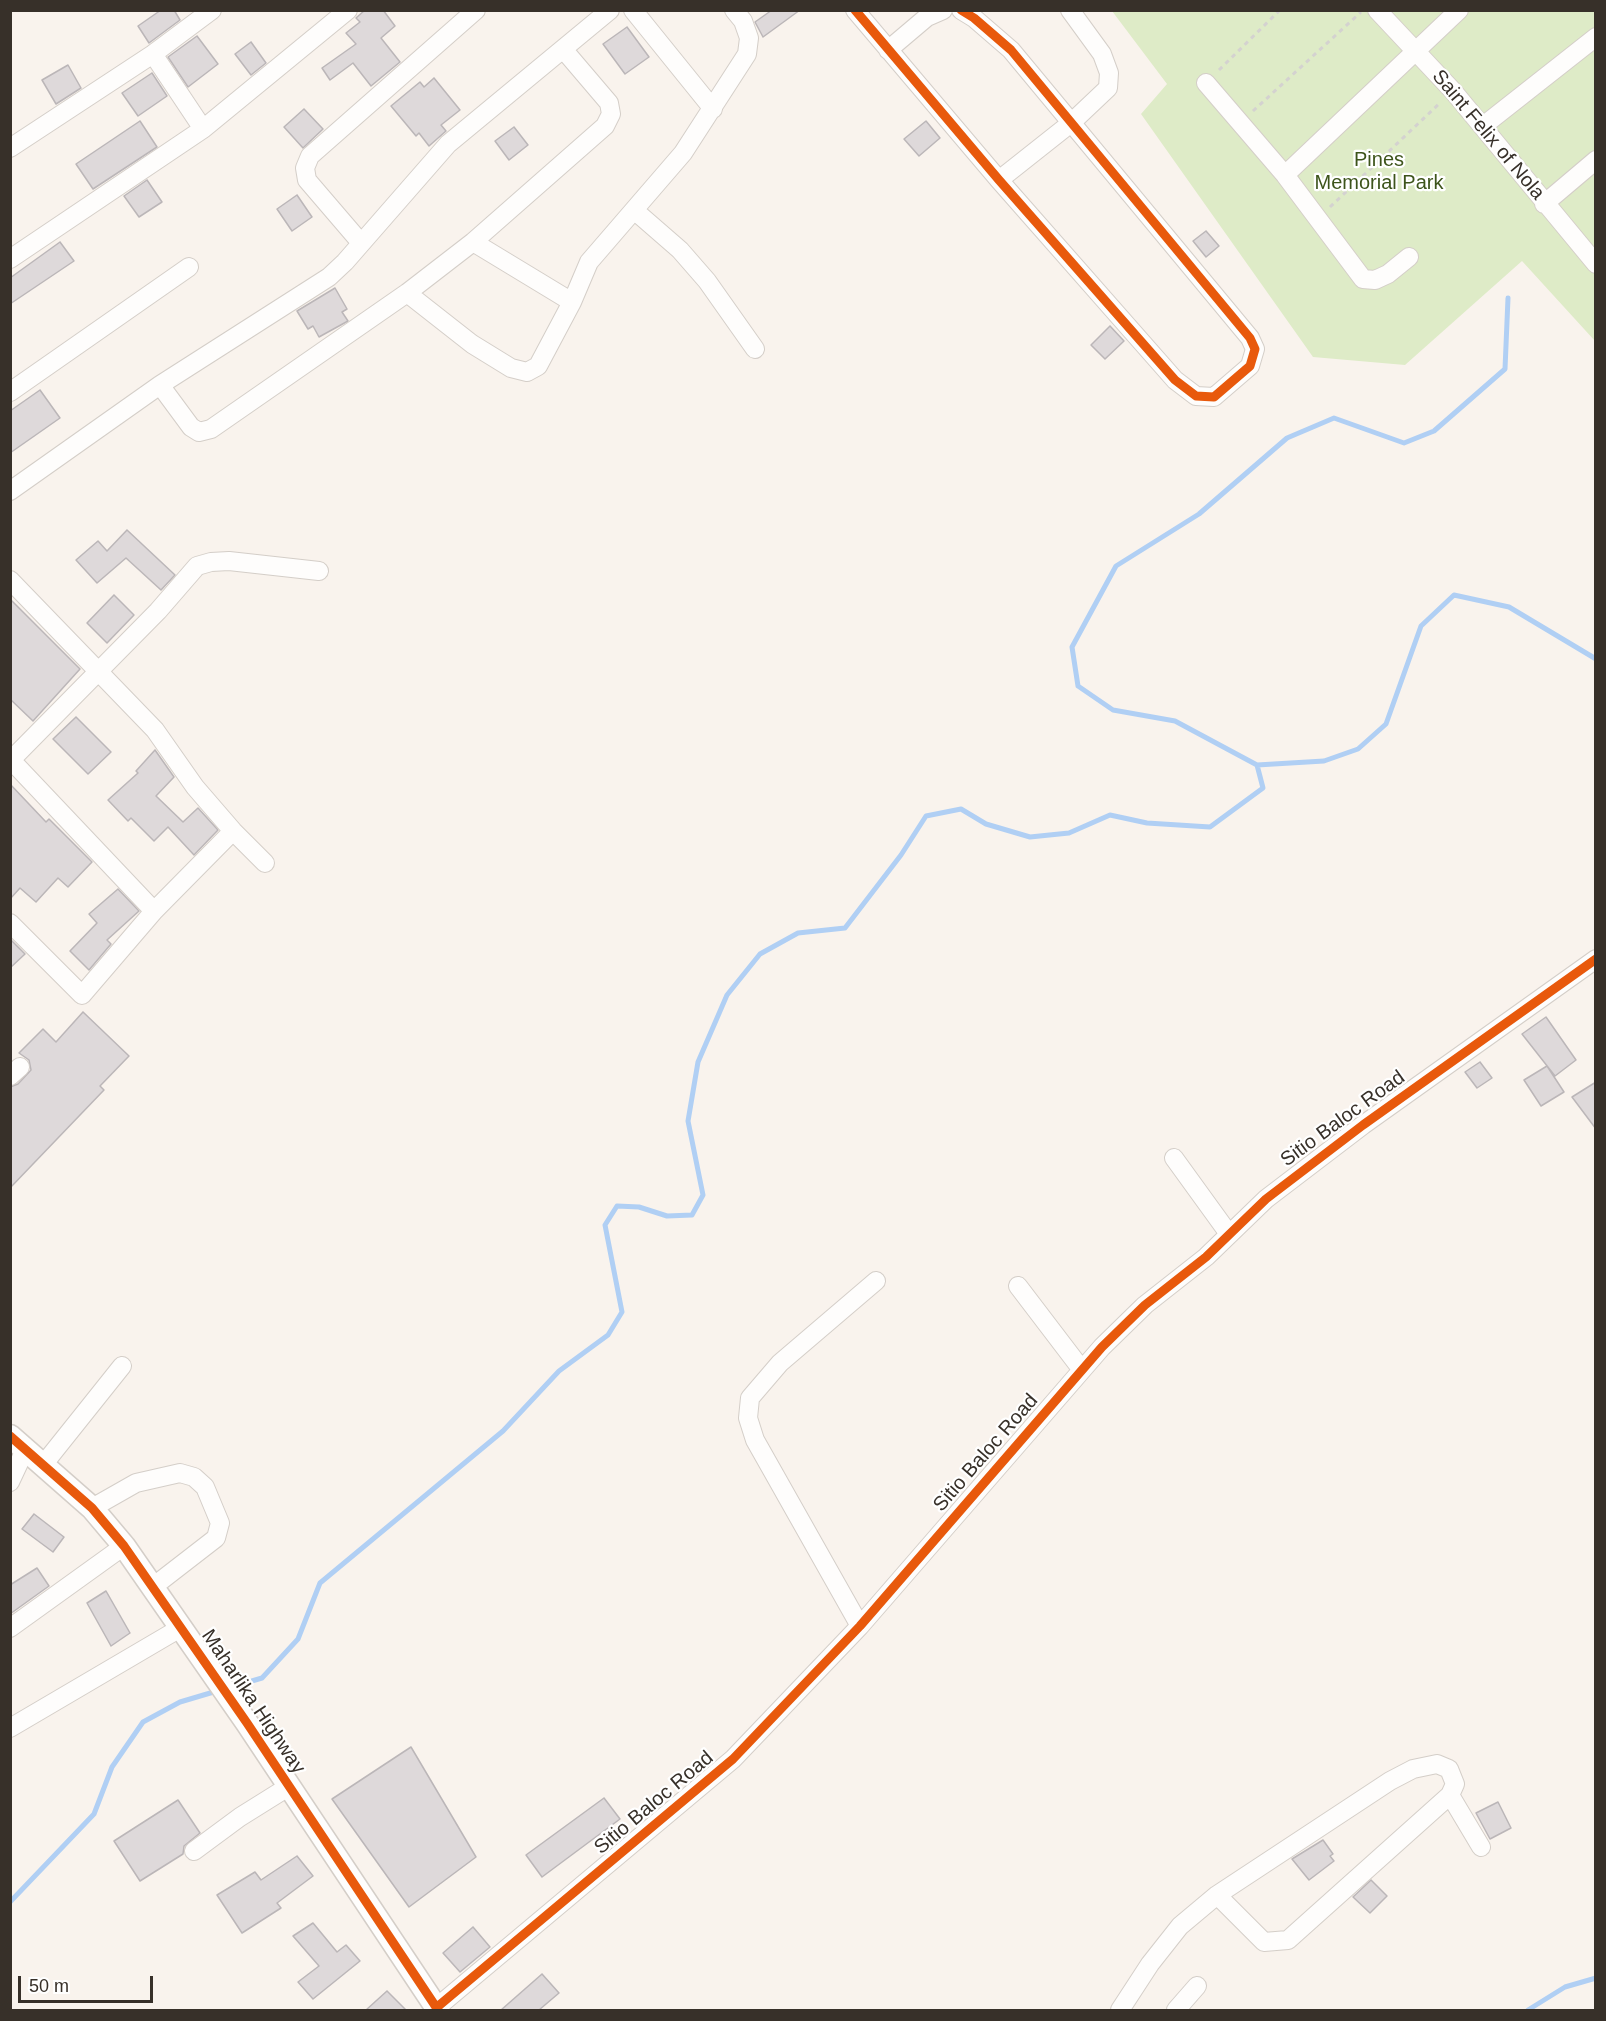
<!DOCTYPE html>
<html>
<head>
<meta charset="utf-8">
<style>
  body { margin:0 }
  #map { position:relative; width:1606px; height:2021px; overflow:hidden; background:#f9f3ed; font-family:Arial,sans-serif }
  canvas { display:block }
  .frame { position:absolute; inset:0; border:12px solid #373029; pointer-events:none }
  .scale { position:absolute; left:18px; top:1976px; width:135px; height:27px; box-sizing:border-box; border:3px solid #373029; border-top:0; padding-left:8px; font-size:18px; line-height:21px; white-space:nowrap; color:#373029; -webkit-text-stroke:4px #fff; paint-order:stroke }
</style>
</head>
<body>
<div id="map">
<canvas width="1606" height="2021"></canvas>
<div class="frame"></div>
<div class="scale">50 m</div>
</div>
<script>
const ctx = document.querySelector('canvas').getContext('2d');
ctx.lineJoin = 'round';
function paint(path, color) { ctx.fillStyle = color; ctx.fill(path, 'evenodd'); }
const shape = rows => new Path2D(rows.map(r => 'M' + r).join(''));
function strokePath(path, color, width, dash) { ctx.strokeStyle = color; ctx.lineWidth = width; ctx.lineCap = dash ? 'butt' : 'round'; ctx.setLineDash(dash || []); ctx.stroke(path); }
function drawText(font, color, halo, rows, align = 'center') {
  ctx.font = font + ' Arial,sans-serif'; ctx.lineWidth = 4.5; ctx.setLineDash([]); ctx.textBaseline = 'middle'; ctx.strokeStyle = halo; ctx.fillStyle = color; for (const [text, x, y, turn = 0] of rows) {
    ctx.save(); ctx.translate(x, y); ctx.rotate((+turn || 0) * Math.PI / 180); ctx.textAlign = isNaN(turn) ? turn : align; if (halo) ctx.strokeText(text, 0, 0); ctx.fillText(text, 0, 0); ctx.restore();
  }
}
paint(shape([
  [1112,11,1595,11,1595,341,1522,261,1405,365,1313,357,1141,114,1167,84]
]), '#deebc7');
strokePath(shape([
  [1508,298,1505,369,1434,431,1404,443,1334,418,1287,438,1199,514,1116,566,1072,647,1078,686,1113,710,1175,721,1257,765,1324,761,1358,749,1386,724,1421,626,1454,595,1509,607,1596,659],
  [228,1688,262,1678,298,1639,320,1583,503,1431,559,1371,608,1335,622,1312,605,1225,617,1206,639,1207,667,1216,692,1215,703,1195,688,1121,698,1062,727,995,760,954,798,933,845,928,901,855,926,816,961,809,986,824,1030,837,1069,833,1110,815,1147,823,1210,827,1263,788,1257,765],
  [10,1902,94,1814,112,1767,143,1722,180,1702,217,1691],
  [1528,2010,1565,1987,1596,1978]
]), '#b0cff4', 5);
const building = shape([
  [161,10,174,10,180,20,149,43,138,26,161,10],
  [365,10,383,10,395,26,381,38,400,62,371,86,353,63,330,80,322,68,356,44,346,33,360,22,356,18,365,10],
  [772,10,800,10,763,37,755,22,772,10],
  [627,27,649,57,625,74,603,44,627,27],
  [197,36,218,64,188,87,168,57,197,36],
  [251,42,266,63,251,75,235,54,251,42],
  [68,65,81,88,56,104,42,80,68,65],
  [152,73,167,96,138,116,122,93,152,73],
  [434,78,460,110,441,125,446,131,429,146,419,133,416,136,391,106,420,82,424,87,434,78],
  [304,109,323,129,303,148,284,127,304,109],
  [140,121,157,147,93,189,76,164,140,121],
  [926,121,940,138,919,156,904,139,926,121],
  [514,127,528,145,509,160,495,141,514,127],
  [147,180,162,202,139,217,124,196,147,180],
  [297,195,312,217,292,231,277,209,297,195],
  [1206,231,1219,246,1206,257,1193,241,1206,231],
  [60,242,74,261,10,304,10,278,60,242],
  [335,288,347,309,342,312,348,321,319,337,313,326,308,329,297,311,335,288],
  [1110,326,1124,341,1105,359,1091,345,1110,326],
  [40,390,60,418,10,453,10,411,40,390],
  [127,530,175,575,161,590,126,558,97,583,76,560,98,541,107,551,127,530],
  [114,595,134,615,107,643,87,623,114,595],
  [10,599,80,669,33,721,10,699,10,599],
  [76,717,111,752,88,774,53,739,76,717],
  [155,750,174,777,156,796,183,822,198,808,218,830,194,855,168,827,154,841,131,818,128,821,108,800,138,773,136,771,155,750],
  [10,784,46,822,49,819,92,862,68,887,58,878,36,902,20,888,10,899,10,784],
  [118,889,139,911,107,940,111,944,89,970,70,951,97,923,89,914,118,889],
  [10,939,25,954,10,968,10,939],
  [83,1012,129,1056,100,1086,104,1090,10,1188,10,1087,18,1084,31,1070,29,1060,19,1053,43,1029,56,1042,83,1012],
  [1546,1017,1576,1060,1555,1076,1522,1034,1546,1017],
  [1480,1062,1492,1078,1477,1088,1465,1072,1480,1062],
  [1547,1066,1564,1092,1541,1106,1524,1080,1547,1066],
  [1596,1082,1596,1129,1572,1097,1596,1082],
  [34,1514,64,1537,53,1552,22,1529,34,1514],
  [37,1568,49,1586,10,1614,10,1585,37,1568],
  [106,1591,130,1633,111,1646,87,1603,106,1591],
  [411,1747,476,1857,409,1907,332,1799,411,1747],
  [604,1798,620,1819,542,1877,526,1855,604,1798],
  [178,1800,200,1833,184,1846,183,1854,140,1881,114,1841,178,1800],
  [1498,1802,1511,1828,1490,1839,1476,1813,1498,1802],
  [1323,1840,1333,1854,1330,1856,1334,1861,1309,1880,1292,1859,1323,1840],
  [297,1856,313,1876,277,1903,281,1908,242,1933,217,1895,255,1872,261,1880,297,1856],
  [1371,1880,1387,1896,1370,1913,1353,1897,1371,1880],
  [313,1923,337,1952,346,1945,360,1961,313,1999,298,1982,319,1966,293,1936,313,1923],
  [473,1927,490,1947,460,1972,443,1953,473,1927],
  [542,1974,559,1993,539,2010,501,2010,542,1974],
  [387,1991,406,2010,366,2010,387,1991]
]);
paint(building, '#ded9da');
strokePath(building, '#bbb6b8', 1.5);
const minor = shape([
  [633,10,713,109],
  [855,10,999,180,1175,380,1196,396,1214,397,1250,366,1255,349,1250,338,1011,50,974,18,961,10],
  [1377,10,1453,91,1596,264],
  [888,50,927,17,943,10],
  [153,54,203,129],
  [1206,83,1285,175,1363,279,1375,280,1388,274,1409,257],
  [1483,126,1596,37],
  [10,148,153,54,212,10],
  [1285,175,1459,10],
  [999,180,1071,123,1108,88,1109,73,1102,54,1070,10],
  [1544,204,1596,160],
  [634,210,680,250,707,281,755,349],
  [473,242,572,302],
  [361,243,307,180,305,168,310,156,476,10],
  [10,259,203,129,348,10],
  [407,293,472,344,511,368,527,372,538,366,572,302,589,262,683,153,747,54,749,38,743,21,734,10],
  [160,385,191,427,199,432,211,429,407,293,473,242,605,126,611,114,609,103,563,49],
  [10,392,189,267],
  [10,491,160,385,329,277,345,262,448,144,610,10],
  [10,580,155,730,195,787,233,831,265,863],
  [10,759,154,911],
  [10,761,158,611,197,566,211,562,229,561,319,571],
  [10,923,82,995,154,911,233,831],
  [10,1076,20,1067],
  [1174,1158,1229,1234],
  [1018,1286,1082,1370],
  [43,1465,122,1366],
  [10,1482,25,1450],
  [92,1508,136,1483,180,1473,194,1477,205,1487,220,1523,216,1538,154,1586],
  [860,1626,755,1440,748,1418,750,1398,780,1363,876,1281],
  [10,1628,124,1546],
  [10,1728,182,1627],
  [1450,1795,1481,1847],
  [194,1851,240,1817,288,1787],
  [436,2008,733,1759,860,1626,1102,1347,1145,1305,1206,1257,1266,1199,1363,1125,1596,959],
  [1120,2010,1150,1964,1180,1926,1217,1895,1390,1781,1413,1769,1437,1764,1449,1769,1455,1784,1450,1795,1288,1940,1264,1942,1217,1895],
  [1176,2010,1197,1986]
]);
const major = shape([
  [10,1436,92,1508,124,1546,247,1723,438,2010]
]);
strokePath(minor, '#d4cec8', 20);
strokePath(major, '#d4cec8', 25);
strokePath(shape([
  [1219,70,1280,10],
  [1253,111,1361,12],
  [1330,207,1441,102]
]), '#d4d2d0', 3, [4.5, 4.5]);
strokePath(minor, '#fefdfc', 18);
strokePath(major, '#fefdfc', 22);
strokePath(shape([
  [855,10,999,180,1175,380,1196,396,1214,397,1250,366,1255,349,1250,338,1011,50,974,18,961,10],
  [10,1436,92,1508,124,1546,247,1723,438,2010],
  [436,2008,733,1759,860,1626,1102,1347,1145,1305,1206,1257,1266,1199,1363,1125,1596,959]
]), '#e8590c', 9);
drawText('20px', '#373029', '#fff', [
  ["Saint Felix of Nola",1488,135,50],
  ["Sitio Baloc Road",1343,1119,-36],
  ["Sitio Baloc Road",986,1453,-49],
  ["Maharlika Highway",253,1702,56],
  ["Sitio Baloc Road",654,1803,-40]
]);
drawText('20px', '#3d541b', '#fff', [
  ["Pines",1379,160],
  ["Memorial Park",1379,183]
]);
</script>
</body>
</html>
